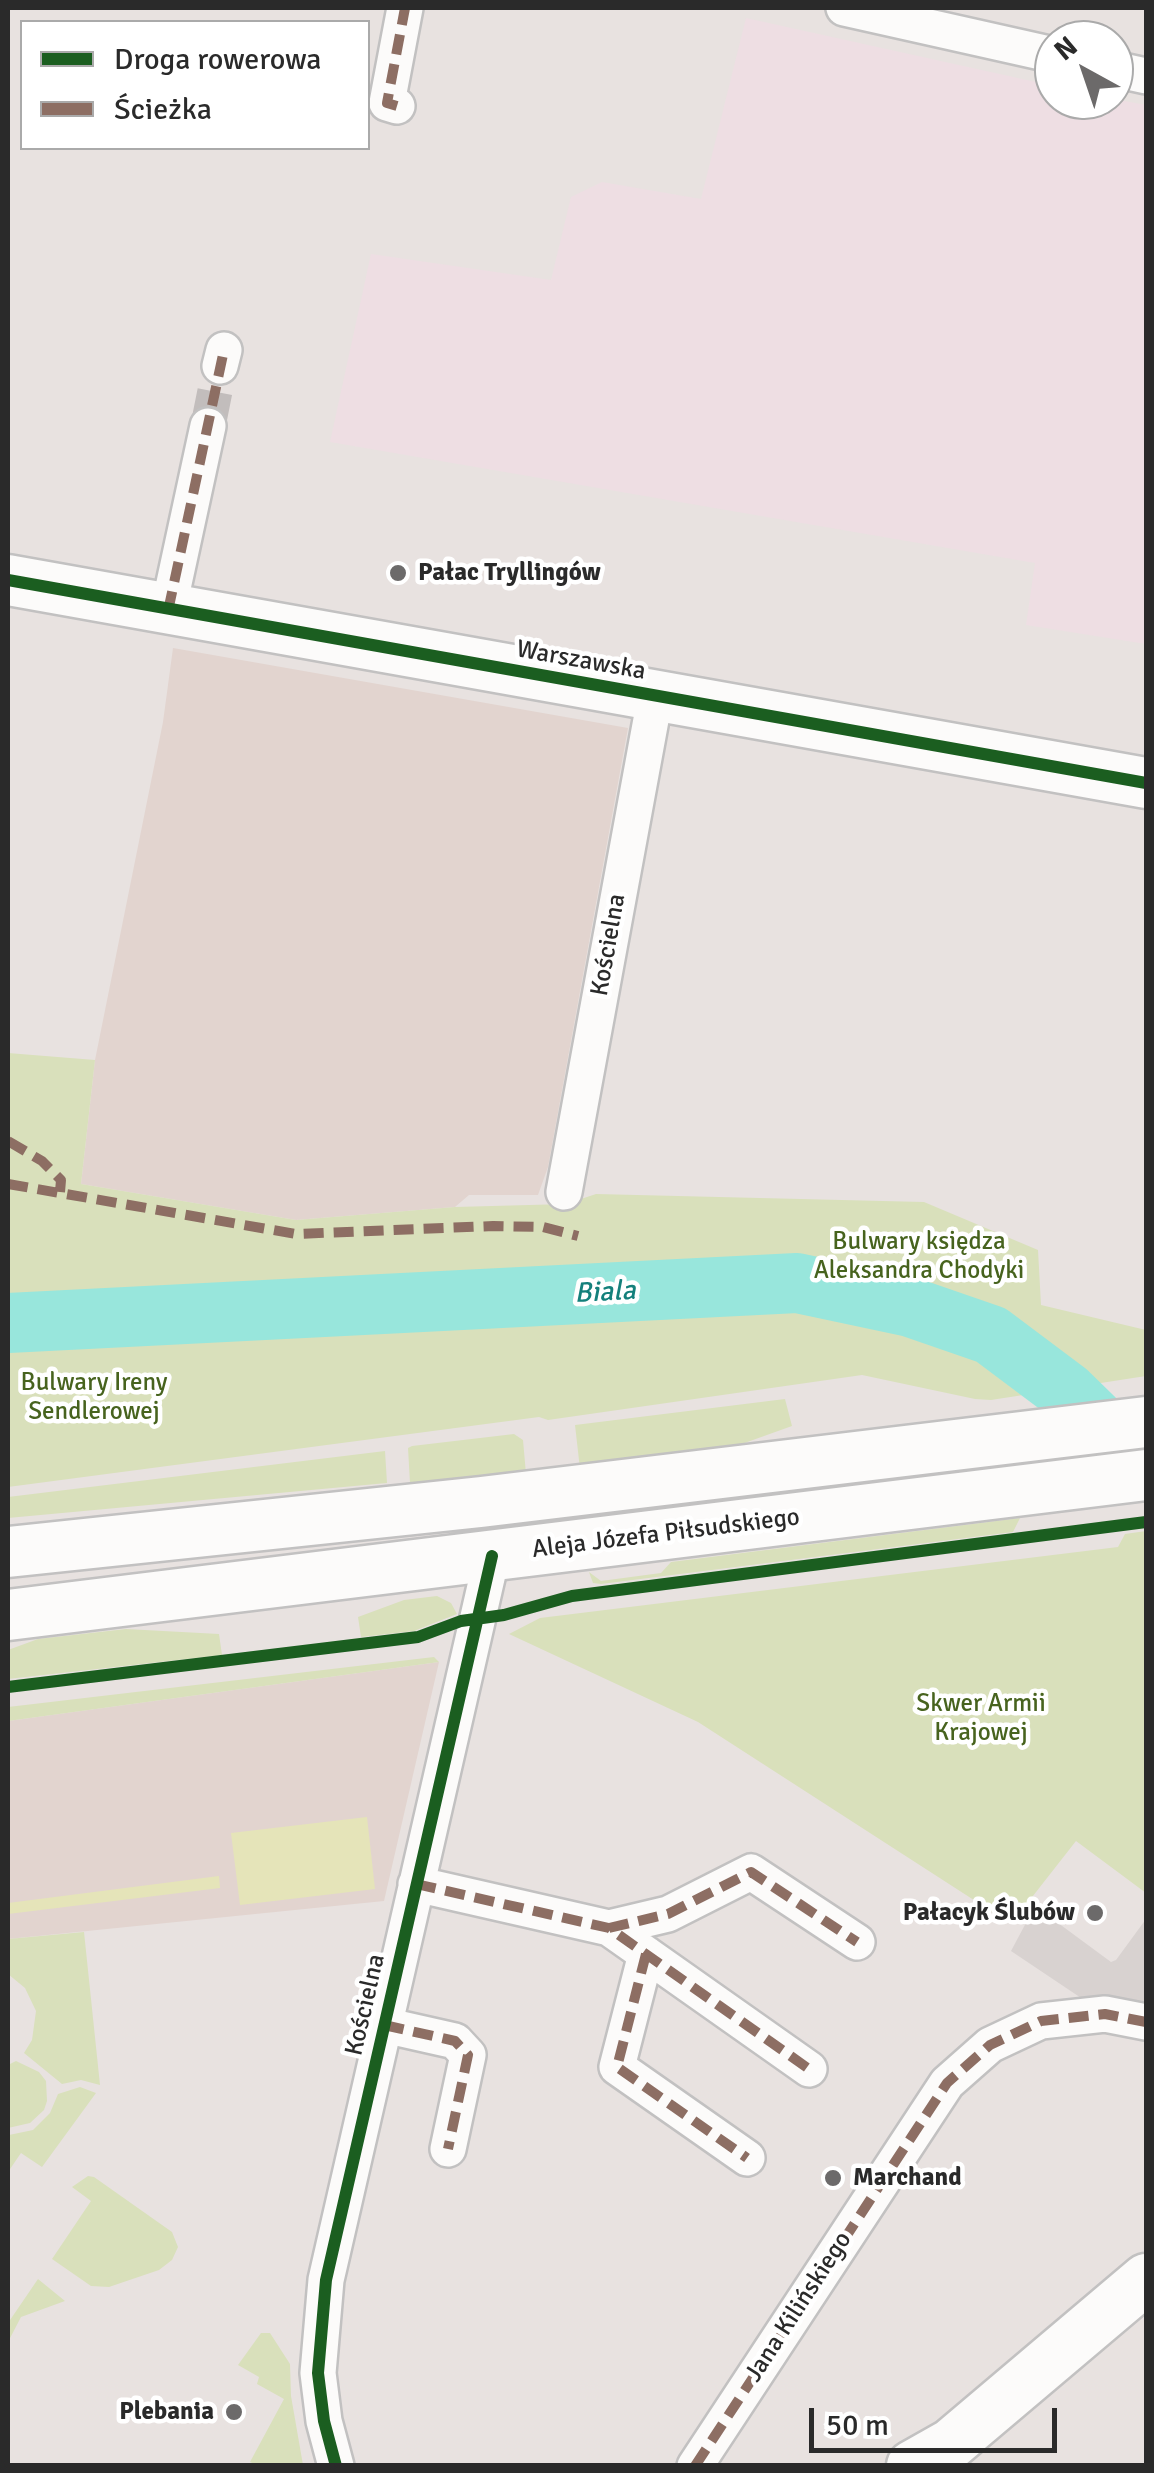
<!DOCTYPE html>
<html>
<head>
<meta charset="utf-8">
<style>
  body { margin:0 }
  #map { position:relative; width:1154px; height:2473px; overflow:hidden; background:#e8e2e0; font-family:Signika,sans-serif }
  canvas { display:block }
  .frame { position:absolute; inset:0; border:10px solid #2a2a2a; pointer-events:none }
  .legend { position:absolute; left:20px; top:20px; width:350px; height:130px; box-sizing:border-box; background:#fff; border:2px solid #aaa; margin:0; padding:12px 18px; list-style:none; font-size:30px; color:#2a2a2a }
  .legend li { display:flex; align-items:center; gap:20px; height:50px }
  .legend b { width:50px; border:2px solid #aaa }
  .north { position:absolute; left:1034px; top:20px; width:100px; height:100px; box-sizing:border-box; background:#fff; border:2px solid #aaa; border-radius:50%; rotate:320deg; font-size:28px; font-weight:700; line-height:40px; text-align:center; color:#2a2a2a }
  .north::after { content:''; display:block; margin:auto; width:35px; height:45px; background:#6c6a6a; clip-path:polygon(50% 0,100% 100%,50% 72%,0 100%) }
  .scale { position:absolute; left:809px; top:2408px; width:248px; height:45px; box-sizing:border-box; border:5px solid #2a2a2a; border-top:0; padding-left:12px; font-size:30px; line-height:35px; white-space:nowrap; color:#2a2a2a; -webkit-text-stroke:8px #fff; paint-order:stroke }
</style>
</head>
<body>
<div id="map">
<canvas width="1154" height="2473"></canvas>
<div class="frame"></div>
<ul class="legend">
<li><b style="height:12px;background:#1b5e20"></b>Droga rowerowa</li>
<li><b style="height:12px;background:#8d6e63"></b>Ścieżka</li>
</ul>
<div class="north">N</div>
<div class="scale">50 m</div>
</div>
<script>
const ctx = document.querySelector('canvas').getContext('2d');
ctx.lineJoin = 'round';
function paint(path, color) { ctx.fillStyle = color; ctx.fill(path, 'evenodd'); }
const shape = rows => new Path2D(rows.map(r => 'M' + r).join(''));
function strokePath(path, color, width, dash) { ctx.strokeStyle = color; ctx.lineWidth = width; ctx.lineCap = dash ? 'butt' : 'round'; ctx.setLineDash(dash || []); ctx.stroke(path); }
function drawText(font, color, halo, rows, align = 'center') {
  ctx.font = font + ' Signika,sans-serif'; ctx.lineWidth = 9; ctx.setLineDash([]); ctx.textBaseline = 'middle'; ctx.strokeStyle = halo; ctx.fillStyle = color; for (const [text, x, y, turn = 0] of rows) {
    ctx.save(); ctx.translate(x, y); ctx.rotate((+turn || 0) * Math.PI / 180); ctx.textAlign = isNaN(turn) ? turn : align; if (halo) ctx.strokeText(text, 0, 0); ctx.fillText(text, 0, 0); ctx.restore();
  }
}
paint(shape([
  [173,648,628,728,548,1167,538,1195,469,1195,455,1207,296,1220,81,1184,95,1060,163,722],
  [439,1662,384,1901,8,1939,8,1721]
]), '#e2d4cf');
paint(shape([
  [746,18,1054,86,1054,100,1114,99,1146,105,1146,644,1026,625,1035,563,330,442,371,254,551,280,571,197,602,182,701,199]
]), '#eedee3');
paint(shape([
  [8,1053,95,1060,81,1184,296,1220,455,1207,566,1204,596,1194,924,1202,1038,1250,1041,1305,1146,1330,1146,1376,991,1400,975,1399,862,1375,548,1420,539,1417,8,1487],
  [785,1399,792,1426,725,1450,580,1469,575,1425],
  [514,1434,523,1440,526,1474,410,1483,408,1448,412,1446],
  [385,1451,387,1483,8,1518,8,1497],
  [1020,1518,1013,1532,601,1584,593,1583,589,1572,601,1581,661,1573,671,1562],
  [1146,1531,1146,1893,1076,1841,1011,1924,698,1722,509,1634,540,1618,1118,1547,1125,1534],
  [437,1596,451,1603,457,1614,414,1631,361,1637,358,1617,404,1600],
  [126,1629,219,1634,222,1655,8,1679,8,1650,38,1639],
  [434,1657,439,1662,8,1721,8,1707],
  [84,1932,100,2085,81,2080,62,2084,24,2053,32,2040,36,2011,25,1988,8,1974,8,1939],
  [16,2061,39,2072,46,2081,47,2101,44,2110,30,2123,8,2128,8,2065],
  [80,2087,96,2093,42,2167,21,2153,8,2172,9,2135,33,2130,50,2113,58,2094],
  [88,2176,94,2177,172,2232,178,2247,172,2260,159,2270,109,2287,91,2286,52,2259,91,2201,72,2187],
  [38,2279,65,2301,21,2317,8,2342,8,2323],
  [261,2333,270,2333,290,2364,291,2396,303,2465,257,2465,250,2462,284,2399,257,2384,259,2377,238,2365]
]), '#d9e0bb');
paint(shape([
  [367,1817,375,1889,240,1905,231,1833],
  [219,1876,220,1888,8,1914,8,1903]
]), '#e5e4b9');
paint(shape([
  [1035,1906,1111,1962,1116,1960,1146,1919,1146,2022,1105,2014,1011,1951]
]), '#d8d2d0');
strokePath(shape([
  [8,1323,797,1283,910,1307,991,1335,1067,1392,1146,1469]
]), '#98e6dc', 60);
strokePath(shape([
  [208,426,220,366]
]), '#c2bdbc', 35, [35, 18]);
const street = shape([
  [844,8,1054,55],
  [1114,69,1146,76],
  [397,106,387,103,405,8],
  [220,366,224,350],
  [168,611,208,426],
  [564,1192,655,698],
  [416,1884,609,1928,809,2069],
  [609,1928,668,1914,751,1872,857,1942],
  [646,1954,617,2067,747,2158],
  [384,2025,455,2041,468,2055,448,2149],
  [336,2466,324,2421,318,2373,326,2280,492,1556],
  [695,2466,947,2083,990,2045,1041,2021,1105,2014,1146,2022]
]);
const secondary = shape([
  [8,580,1146,783],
  [8,1552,481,1502,1146,1422],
  [8,1615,1146,1475],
  [912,2466,951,2444,1146,2279]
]);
strokePath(street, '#c2c1c1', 40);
strokePath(secondary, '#c2c1c1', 55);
strokePath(street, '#fcfbfa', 35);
strokePath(secondary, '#fcfbfa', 50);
strokePath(shape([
  [397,106,387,103,405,8],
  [168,611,224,350],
  [8,1141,42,1161,61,1180,60,1192],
  [8,1184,296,1234,493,1226,543,1227,578,1236],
  [416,1884,609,1928,809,2069],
  [609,1928,668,1914,751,1872,857,1942],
  [646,1954,617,2067,747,2158],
  [384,2025,455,2041,468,2055,448,2149],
  [695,2466,947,2083,990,2045,1041,2021,1105,2014,1146,2022]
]), '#8d6e63', 10, [20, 10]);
strokePath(shape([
  [8,580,1146,783],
  [8,1687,418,1637,461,1621,504,1615,572,1596,1146,1522],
  [336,2466,324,2421,318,2373,326,2280,492,1556]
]), '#1b5e20', 12);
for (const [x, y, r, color] of [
  [398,573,10,"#6c6a6a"],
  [1095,1913,10,"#6c6a6a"],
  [833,2178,10,"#6c6a6a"],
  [234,2412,10,"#6c6a6a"]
]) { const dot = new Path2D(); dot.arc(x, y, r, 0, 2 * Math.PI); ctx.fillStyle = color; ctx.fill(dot); strokePath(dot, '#fff', 4); }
drawText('bold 25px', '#2a2a2a', '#fff', [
  ["Pałac Tryllingów",418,573],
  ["Pałacyk Ślubów",1075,1913,"right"],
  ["Marchand",853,2178],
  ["Plebania",214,2412,"right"]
], 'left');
drawText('25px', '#2a2a2a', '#fff', [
  ["Warszawska",581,661,10],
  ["Kościelna",609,945,-80],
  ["Aleja Józefa Piłsudskiego",666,1534,-7],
  ["Kościelna",366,2005,-77],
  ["Jana Kilińskiego",799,2307,-57]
]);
drawText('25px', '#47631e', '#fff', [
  ["Bulwary księdza",919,1242],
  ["Aleksandra Chodyki",919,1271],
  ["Bulwary Ireny",94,1383],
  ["Sendlerowej",94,1412],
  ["Skwer Armii",981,1704],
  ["Krajowej",981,1733]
]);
drawText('italic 28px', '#14807b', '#fff', [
  ["Biala",605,1293,-3]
]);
</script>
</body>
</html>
